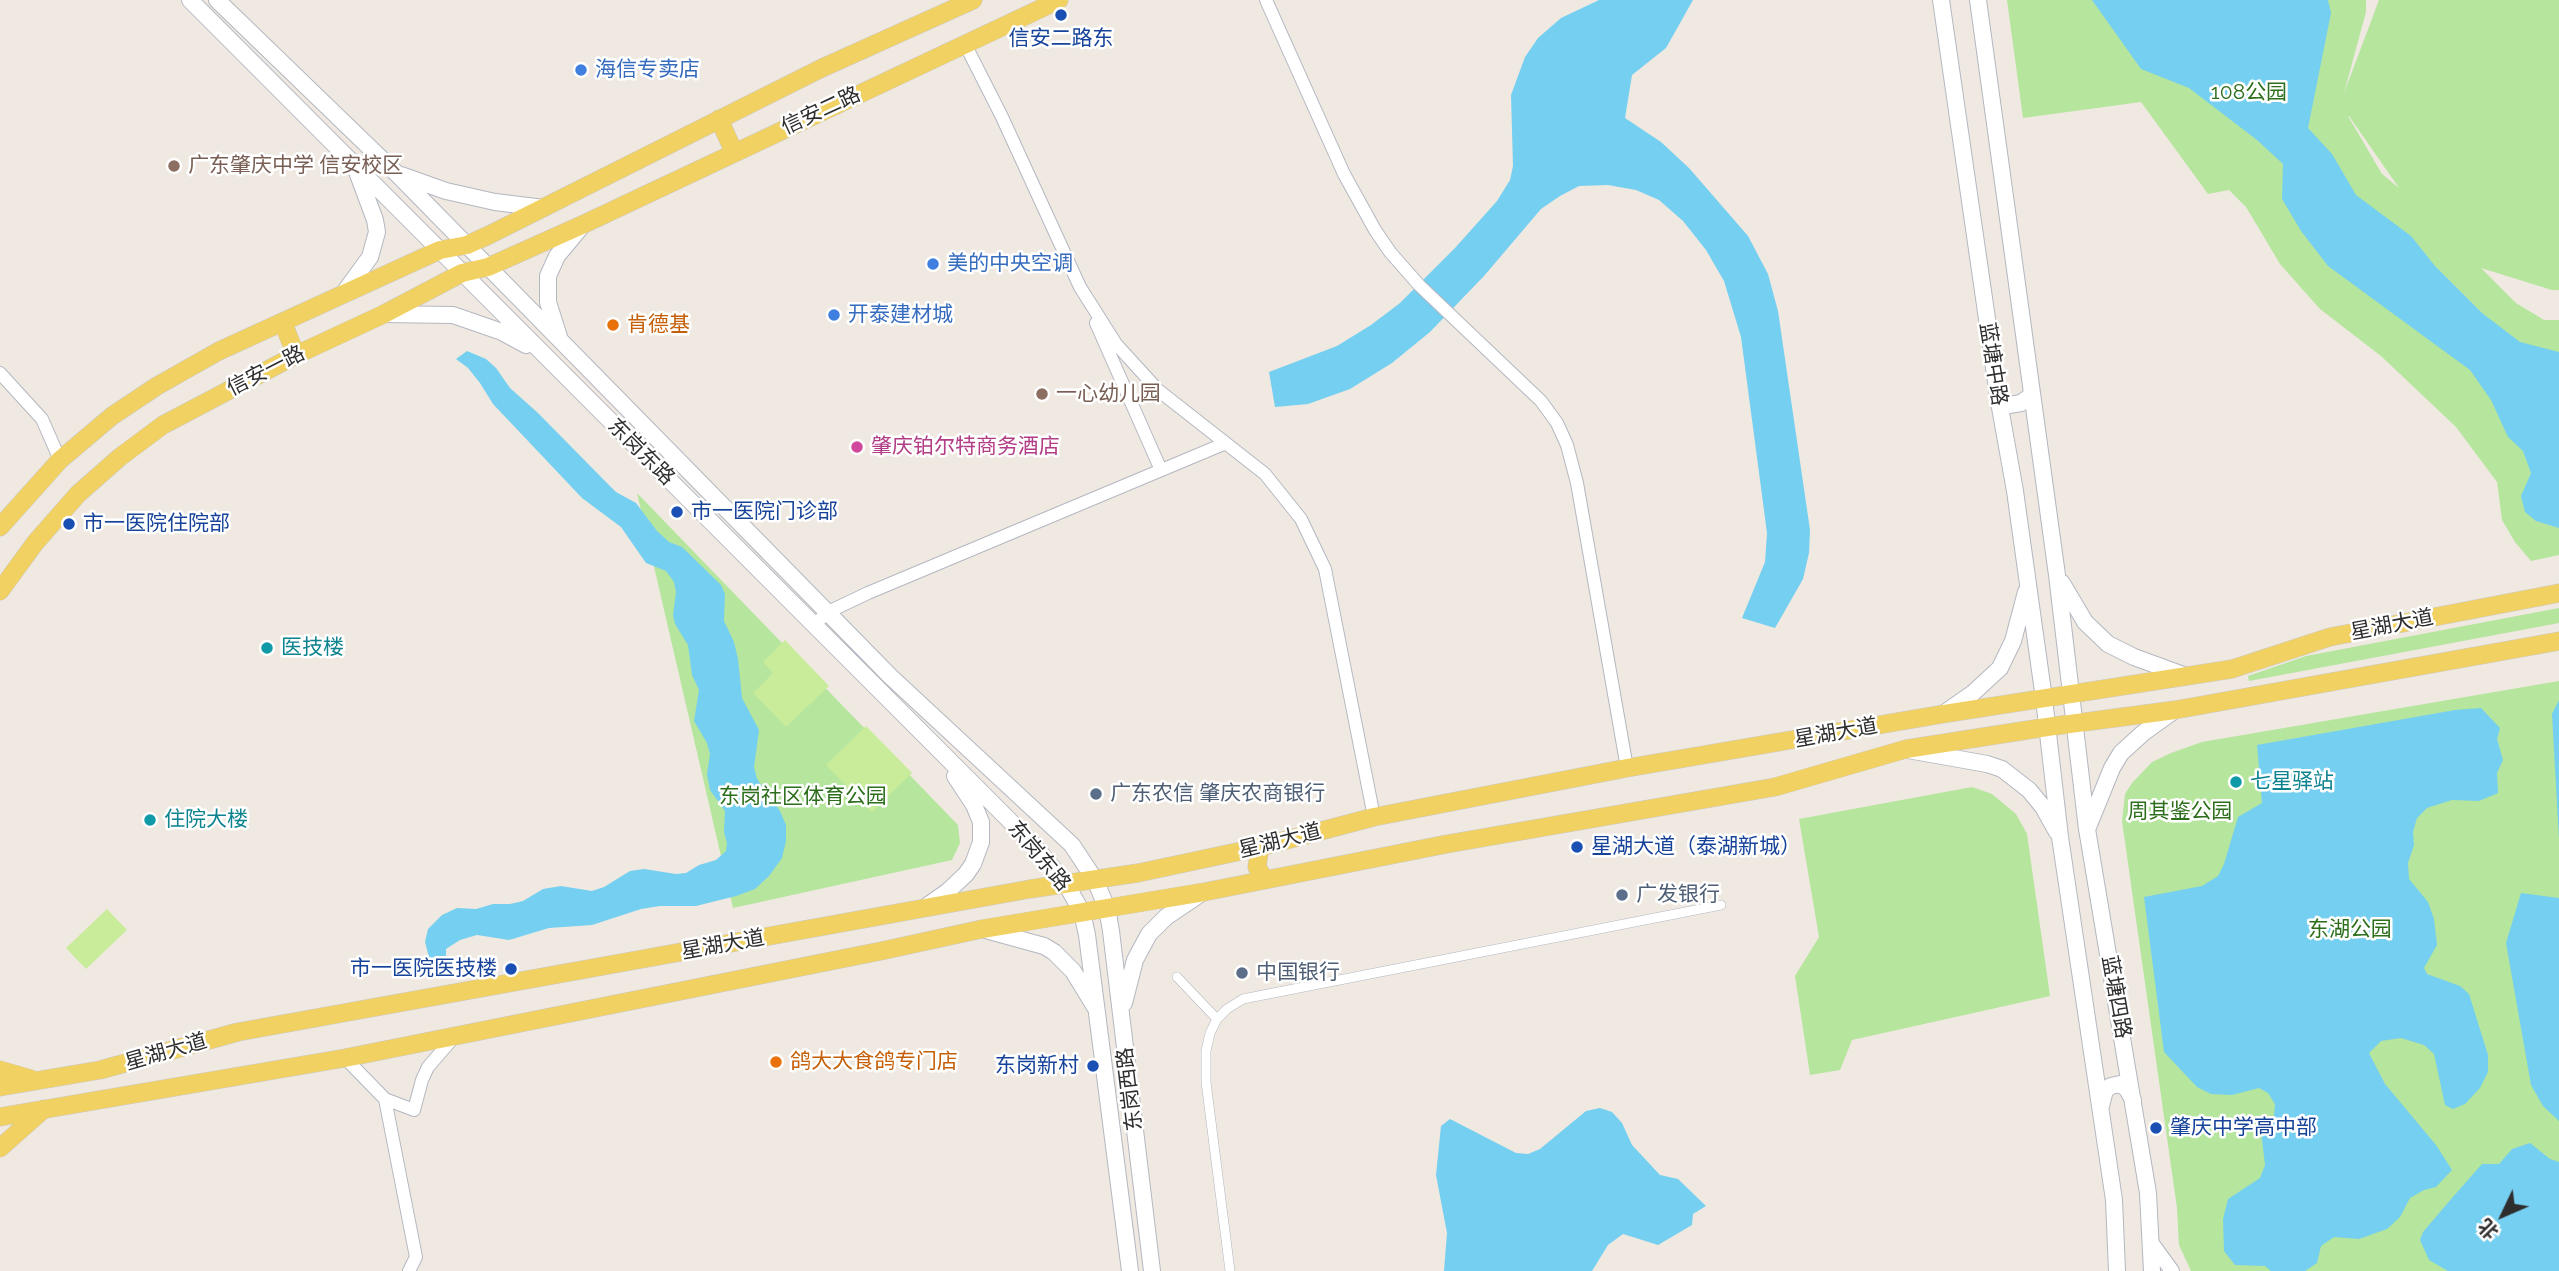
<!DOCTYPE html>
<html>
<head>
<meta charset="utf-8">
<style>
  body { margin:0 }
  #map { position:relative; width:2559px; height:1271px; overflow:hidden; background:#efe9e1; font-family:Raleway,"Noto Sans SC",sans-serif }
  canvas { display:block }
  .north { position:absolute; left:2468px; top:1180px; width:70px; height:70px; -webkit-text-stroke:5px #fff; paint-order:stroke; rotate:226deg; font-size:19px; font-weight:700; line-height:28px; text-align:center; color:#2e2e2e }
  .north::after { content:''; display:block; margin:auto; width:24px; height:32px; background:#2e2e2e; clip-path:polygon(50% 0,100% 100%,50% 72%,0 100%) }
</style>
</head>
<body>
<div id="map">
<canvas width="2559" height="1271"></canvas>
<div class="north">北</div>
</div>
<script>
const ctx = document.querySelector('canvas').getContext('2d');
ctx.lineJoin = 'round';
function paint(path, color) { ctx.fillStyle = color; ctx.fill(path, 'evenodd'); }
const shape = rows => new Path2D(rows.map(r => 'M' + r).join(''));
function strokePath(path, color, width, dash) { ctx.strokeStyle = color; ctx.lineWidth = width; ctx.lineCap = dash ? 'butt' : 'round'; ctx.setLineDash(dash || []); ctx.stroke(path); }
function drawText(font, color, halo, rows, align = 'center') {
  ctx.font = font + ' Raleway,"Noto Sans SC",sans-serif'; ctx.lineWidth = 5; ctx.setLineDash([]); ctx.textBaseline = 'middle'; ctx.strokeStyle = halo; ctx.fillStyle = color; for (const [text, x, y, turn = 0] of rows) {
    ctx.save(); ctx.translate(x, y); ctx.rotate((+turn || 0) * Math.PI / 180); ctx.textAlign = isNaN(turn) ? turn : align; if (halo) ctx.strokeText(text, 0, 0); ctx.fillText(text, 0, 0); ctx.restore();
  }
}
paint(shape([
  [2007,0,2366,0,2366,12,2344,93,2379,0,2559,0,2559,290,2552,290,2481,268,2516,303,2544,320,2559,320,2559,555,2531,561,2515,542,2502,520,2497,482,2456,427,2381,356,2320,309,2280,264,2246,207,2229,190,2208,194,2141,102,2023,118],
  [2348,116,2349,116,2399,188,2382,174],
  [637,493,958,825,960,843,952,860,733,908],
  [2559,608,2559,623,2249,681,2248,676,2306,656],
  [2559,681,2559,1271,2191,1271,2179,1245,2177,1208,2122,821,2125,794,2132,783,2152,762,2171,753,2202,742],
  [1972,787,1992,794,2016,814,2027,834,2050,996,1852,1040,1840,1070,1810,1075,1795,976,1819,937,1799,819]
]), '#b6e59e');
paint(shape([
  [785,640,829,686,786,727,753,693,773,673,763,662],
  [866,726,912,773,872,812,826,765],
  [107,909,127,930,86,969,66,948]
]), '#c9ec9a');
paint(shape([
  [1599,0,1693,0,1666,48,1632,75,1625,118,1661,142,1689,168,1748,236,1768,274,1778,311,1810,530,1809,553,1803,579,1775,628,1742,618,1765,562,1767,533,1741,337,1724,281,1706,250,1683,221,1659,200,1636,190,1608,185,1579,186,1560,196,1541,209,1484,276,1430,332,1392,363,1350,389,1308,404,1275,407,1269,372,1337,346,1371,325,1400,303,1455,248,1497,201,1510,180,1513,166,1511,95,1525,57,1538,38,1561,18],
  [2092,0,2328,0,2331,13,2308,128,2332,154,2356,195,2411,236,2435,266,2482,313,2520,342,2559,352,2559,528,2536,521,2525,512,2521,496,2531,473,2523,451,2508,437,2491,400,2470,370,2328,266,2301,231,2282,199,2283,164,2257,140,2189,88,2141,69],
  [467,351,486,359,496,368,510,388,538,413,602,478,616,492,636,503,657,531,669,542,682,547,721,585,725,594,724,621,734,642,738,659,742,698,759,730,754,767,757,779,780,811,786,825,786,841,782,858,769,876,755,889,736,896,696,906,660,906,641,909,592,925,549,928,509,940,477,935,460,940,446,949,446,957,430,961,425,942,428,929,442,915,457,908,476,909,493,904,510,904,523,901,543,889,561,886,592,891,604,887,630,871,644,869,676,874,686,873,699,865,716,860,726,851,727,843,724,832,725,811,710,790,707,774,710,754,707,743,694,721,699,690,692,675,688,645,675,624,673,615,676,592,674,582,666,571,646,563,621,527,582,498,493,404,480,383,468,368,456,359],
  [2559,700,2559,840,2552,714],
  [2481,708,2500,728,2497,739,2503,760,2497,773,2498,793,2479,801,2452,800,2427,808,2417,818,2413,832,2414,845,2408,863,2409,879,2428,902,2434,919,2437,945,2424,968,2427,974,2460,986,2469,994,2488,1055,2488,1072,2480,1088,2465,1104,2453,1109,2445,1105,2434,1054,2424,1045,2401,1038,2381,1041,2369,1053,2385,1084,2436,1145,2452,1170,2436,1187,2424,1190,2410,1198,2400,1217,2387,1229,2359,1239,2334,1237,2321,1246,2317,1263,2305,1271,2271,1271,2265,1266,2235,1265,2224,1251,2223,1219,2228,1199,2260,1178,2265,1165,2261,1131,2274,1116,2275,1104,2268,1093,2259,1088,2232,1095,2211,1094,2197,1087,2164,1052,2144,897,2202,886,2218,876,2224,864,2238,817,2262,803,2257,745,2455,710],
  [2521,893,2559,898,2559,1121,2543,1106,2531,1085,2506,943],
  [1600,1108,1612,1112,1622,1123,1632,1145,1660,1175,1678,1179,1706,1206,1693,1214,1692,1225,1658,1245,1623,1234,1608,1245,1592,1271,1444,1271,1447,1233,1436,1175,1441,1126,1450,1119,1516,1153,1528,1154,1540,1149,1586,1111],
  [2530,1143,2550,1159,2559,1162,2559,1271,2448,1271,2429,1260,2420,1240,2423,1232,2452,1198,2482,1164,2499,1164,2512,1149]
]), '#75cff0');
const pedestrian = shape([
  [1177,977,1217,1019],
  [1230,1271,1206,1082,1206,1051,1210,1033,1217,1019,1227,1009,1243,999,1258,996,1721,905]
]);
const minor = shape([
  [1266,0,1344,174,1375,230,1390,252,1419,285,1541,401,1557,423,1567,445,1577,483,1627,768],
  [965,44,1002,117,1080,287,1116,344,1158,390,1265,474,1301,519,1325,569,1374,817],
  [1096,323,1161,470],
  [0,373,42,419,60,460],
  [814,625,828,612,868,593,1226,443],
  [345,1058,385,1099,414,1110,422,1080,428,1067,455,1036],
  [385,1099,416,1257,409,1271]
]);
const tertiary = shape([
  [2151,1242,2172,1271]
]);
const secondary = shape([
  [190,0,1032,843,1066,884,1082,912,1087,935,1130,1271],
  [217,0,396,173,891,677,1072,845,1095,880,1107,908,1111,931,1152,1271],
  [1941,0,1999,402,2015,491,2044,699,2060,837,2114,1200,2117,1271],
  [1978,0,2057,575,2087,829,2148,1193,2152,1271],
  [401,175,446,191,495,202,544,208],
  [343,294,370,257,377,232,375,220,356,169],
  [384,314,453,315,502,332,526,345],
  [559,337,548,302,548,276,557,256,582,226],
  [1999,402,2009,405,2021,403,2032,395],
  [2062,583,2085,622,2108,644,2134,657,2186,676],
  [1943,714,1973,693,2000,668,2013,641,2026,592],
  [1908,750,1987,764,2002,769,2029,790,2043,807,2057,832],
  [2088,827,2112,768,2121,753,2143,733,2175,710],
  [924,908,947,892,966,874,973,864,981,842,981,822,974,805,955,776],
  [982,929,1044,946,1054,952,1073,971,1095,1007],
  [1124,1003,1135,960,1149,934,1166,917,1200,894],
  [2101,1106,2105,1090,2111,1086,2120,1084,2127,1089,2133,1100]
]);
const primary = shape([
  [719,119,734,152],
  [283,323,296,355],
  [0,527,60,460,112,416,157,386,219,351,440,250,467,245,489,235,822,68,973,0],
  [0,591,35,543,78,494,120,457,163,425,296,355,384,314,462,273,488,267,584,224,1059,0],
  [1260,847,1257,867,1265,880],
  [0,1070,31,1079],
  [0,1087,100,1070,238,1032,1030,889,1138,873,1260,847,1374,817,1627,768,1943,714,2232,669,2330,637,2559,593],
  [0,1117,345,1058,881,951,982,929,1204,892,1447,844,1775,787,1906,749,2047,727,2175,710,2559,641],
  [0,1148,44,1109]
]);
strokePath(pedestrian, '#b4b7c1', 10);
strokePath(minor, '#b4b7c1', 14);
strokePath(tertiary, '#b4b7c1', 16);
strokePath(secondary, '#b4b7c1', 18);
strokePath(primary, '#c9c9c9', 19);
strokePath(pedestrian, '#fff', 9);
strokePath(minor, '#fff', 12);
strokePath(tertiary, '#fff', 14);
strokePath(secondary, '#fff', 16);
strokePath(primary, '#f2d163', 18);
for (const [x, y, r, color] of [
  [1061,15,7,"#1a4fb4"],
  [581,70,7,"#3f7fe0"],
  [174,166,7,"#8d6e63"],
  [933,264,7,"#3f7fe0"],
  [834,315,7,"#3f7fe0"],
  [613,325,7,"#e8710a"],
  [1042,394,7,"#8d6e63"],
  [857,447,7,"#d1479c"],
  [677,512,7,"#1a4fb4"],
  [69,524,7,"#1a4fb4"],
  [267,648,7,"#0f9aa8"],
  [2236,782,7,"#0f9aa8"],
  [1096,794,7,"#5c6f8a"],
  [150,820,7,"#0f9aa8"],
  [1577,847,7,"#1a4fb4"],
  [1622,895,7,"#5c6f8a"],
  [511,969,7,"#1a4fb4"],
  [1242,973,7,"#5c6f8a"],
  [776,1062,7,"#e8710a"],
  [1093,1066,7,"#1a4fb4"],
  [2156,1128,7,"#1a4fb4"]
]) { const dot = new Path2D(); dot.arc(x, y, r, 0, 2 * Math.PI); ctx.fillStyle = color; ctx.fill(dot); strokePath(dot, '#fff', 2.5); }
drawText('21px', '#164399', '#fff', [
  ["信安二路东",1061,39,"center"],
  ["市一医院门诊部",691,512],
  ["市一医院住院部",83,524],
  ["星湖大道（泰湖新城）",1591,847],
  ["市一医院医技楼",497,969,"right"],
  ["东岗新村",1079,1066,"right"],
  ["肇庆中学高中部",2170,1128]
], 'left');
drawText('21px', '#366cbe', '#fff', [
  ["海信专卖店",595,70],
  ["美的中央空调",947,264],
  ["开泰建材城",848,315]
], 'left');
drawText('21px', '#2c6e1b', '#fff', [
  ["108公园",2249,93],
  ["东岗社区体育公园",803,797],
  ["周其鉴公园",2180,812],
  ["东湖公园",2350,930]
]);
drawText('21px', '#2e2e2e', '#fff', [
  ["信安二路",821,111,-25],
  ["蓝塘中路",1993,364,81],
  ["信安一路",266,371,-27],
  ["东岗东路",641,452,45],
  ["星湖大道",2392,625,-11],
  ["星湖大道",1836,733,-10],
  ["星湖大道",1280,841,-14],
  ["东岗东路",1039,856,50],
  ["星湖大道",723,945,-10],
  ["蓝塘四路",2116,997,80],
  ["星湖大道",166,1052,-16],
  ["东岗西路",1130,1089,-97]
]);
drawText('21px', '#785e54', '#fff', [
  ["广东肇庆中学 信安校区",188,166],
  ["一心幼儿园",1056,394]
], 'left');
drawText('21px', '#c56008', '#fff', [
  ["肯德基",627,325],
  ["鸽大大食鸽专门店",790,1062]
], 'left');
drawText('21px', '#b23c85', '#fff', [
  ["肇庆铂尔特商务酒店",871,447]
], 'left');
drawText('21px', '#0d838f', '#fff', [
  ["医技楼",281,648],
  ["七星驿站",2250,782],
  ["住院大楼",164,820]
], 'left');
drawText('21px', '#4e5e75', '#fff', [
  ["广东农信 肇庆农商银行",1110,794],
  ["广发银行",1636,895],
  ["中国银行",1256,973]
], 'left');
</script>
</body>
</html>
